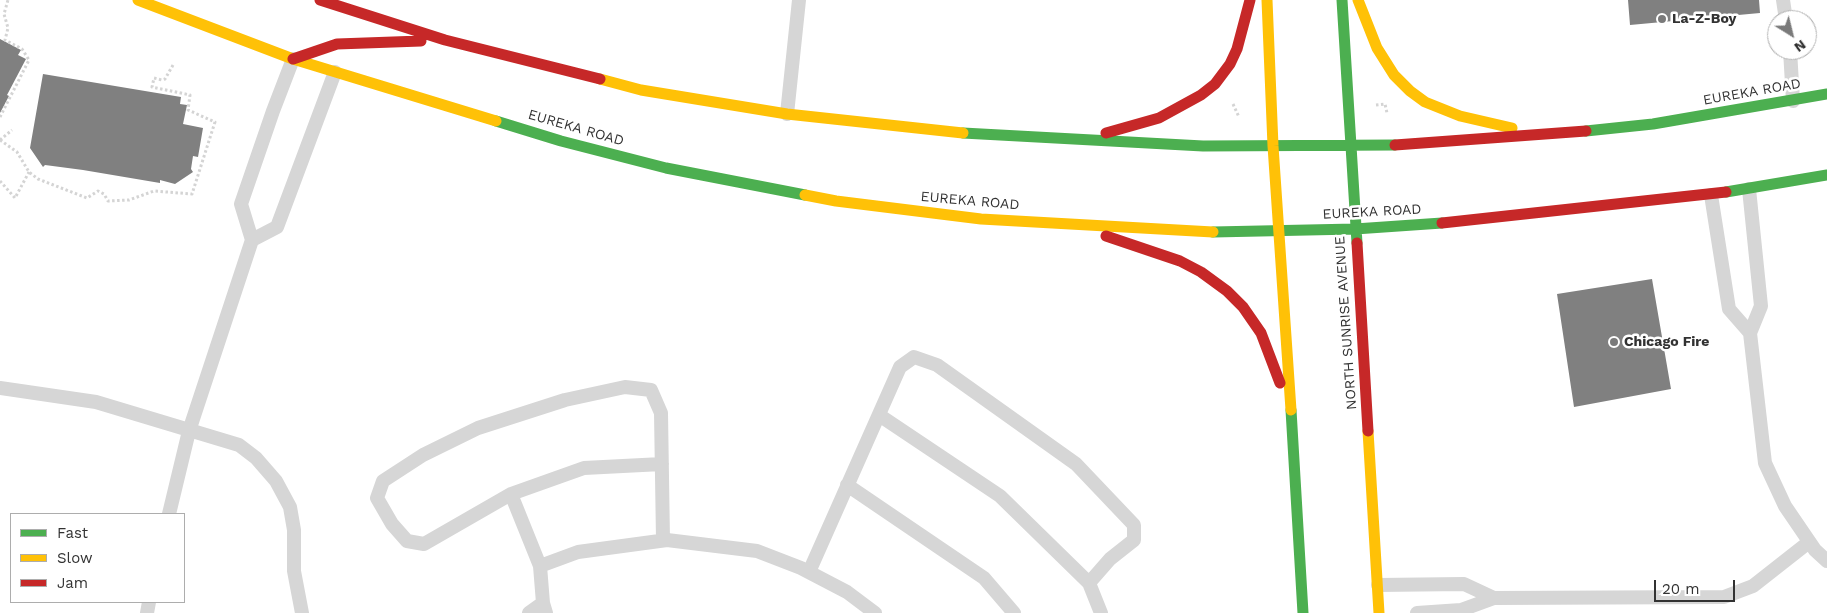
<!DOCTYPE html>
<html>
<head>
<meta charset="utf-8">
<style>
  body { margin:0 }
  #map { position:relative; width:1827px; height:613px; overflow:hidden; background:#fff; font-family:"Work Sans",sans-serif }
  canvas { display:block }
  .legend { position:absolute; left:10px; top:513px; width:175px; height:90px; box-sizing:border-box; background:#fff; border:1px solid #adadad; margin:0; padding:6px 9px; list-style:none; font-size:15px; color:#323232 }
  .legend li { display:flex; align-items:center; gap:10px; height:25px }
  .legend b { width:25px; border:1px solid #adadad }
  .north { position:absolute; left:1767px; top:10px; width:50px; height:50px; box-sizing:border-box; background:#fff; border:1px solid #adadad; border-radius:50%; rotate:144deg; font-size:14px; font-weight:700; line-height:20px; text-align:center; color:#323232 }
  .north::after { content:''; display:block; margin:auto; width:18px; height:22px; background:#7a7a7a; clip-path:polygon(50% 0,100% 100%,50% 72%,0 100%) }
  .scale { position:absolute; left:1654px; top:580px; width:81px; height:22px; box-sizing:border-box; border:2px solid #323232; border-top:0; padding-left:6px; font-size:15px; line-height:18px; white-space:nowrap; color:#323232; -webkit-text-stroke:4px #fff; paint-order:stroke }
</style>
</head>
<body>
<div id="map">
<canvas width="1827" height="613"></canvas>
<ul class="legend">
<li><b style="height:6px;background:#4caf50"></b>Fast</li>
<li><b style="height:6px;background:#ffc107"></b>Slow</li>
<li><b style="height:6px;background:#c62828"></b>Jam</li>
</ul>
<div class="north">N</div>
<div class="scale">20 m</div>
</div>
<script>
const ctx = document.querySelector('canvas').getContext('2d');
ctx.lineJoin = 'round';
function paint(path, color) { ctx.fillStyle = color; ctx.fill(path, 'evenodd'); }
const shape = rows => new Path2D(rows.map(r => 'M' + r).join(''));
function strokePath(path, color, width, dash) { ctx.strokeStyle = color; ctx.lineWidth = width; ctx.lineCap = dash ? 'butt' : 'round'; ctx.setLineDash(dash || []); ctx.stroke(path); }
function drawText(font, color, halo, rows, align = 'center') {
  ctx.font = font + ' "Work Sans",sans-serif'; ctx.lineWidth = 5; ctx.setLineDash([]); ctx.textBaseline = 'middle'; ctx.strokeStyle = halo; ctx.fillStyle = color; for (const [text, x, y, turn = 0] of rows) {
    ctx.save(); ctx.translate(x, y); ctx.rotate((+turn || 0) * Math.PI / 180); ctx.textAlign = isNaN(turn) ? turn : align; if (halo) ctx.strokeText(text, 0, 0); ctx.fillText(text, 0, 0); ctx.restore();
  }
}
paint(shape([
  [1628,0,1759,0,1760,13,1630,25],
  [0,39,21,50,18,55,26,59,7,95,9,96,0,113],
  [43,74,181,97,180,104,187,105,183,124,203,128,198,157,193,156,191,169,193,172,175,184,160,180,160,183,83,170,45,165,43,167,30,148],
  [1652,279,1671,389,1574,407,1557,294]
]), '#808080');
strokePath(shape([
  [1233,104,1239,117],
  [1376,105,1385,104,1387,113],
  [0,117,29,60,22,49,5,40,8,28,4,14,8,0],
  [0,140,17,152,29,172,38,179,87,198,98,191,104,194,108,201,129,200,154,191,192,194,215,122,188,110,190,95,152,87,154,78,162,80,165,79,173,65],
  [0,140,12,130],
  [0,181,15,198,29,172]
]), '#d4d4d4', 3, [2.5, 2.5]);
strokePath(shape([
  [1783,0,1786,20],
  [1790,50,1793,101],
  [787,114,799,0],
  [1749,189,1761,306,1750,333,1765,463,1785,506,1815,550,1827,561],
  [1711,195,1729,309,1750,333],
  [252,240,277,227,335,72],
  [0,388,96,402,239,445,256,458,276,481,290,507,294,530,294,571,302,613],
  [879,415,1000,496,1089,583],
  [847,485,984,578,1014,613],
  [511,494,584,468,662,464],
  [169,514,189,431,252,240,241,204,273,111,293,59],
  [540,566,511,494,424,544,407,541,392,524,377,498,383,481,423,455,478,428,565,400,625,387,651,390,661,413,663,540],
  [809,572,900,367,914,357,937,365,1076,464,1134,525,1134,540,1110,559,1089,583,1101,613],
  [1378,585,1464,584,1494,598],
  [147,613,149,602],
  [529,613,543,603],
  [546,613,543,603,540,566,578,552,667,540,757,551,801,568,847,592,875,613],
  [1417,613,1461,610,1494,598,1724,597,1753,586,1809,542]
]), '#d6d6d6', 14);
strokePath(shape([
  [1342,0,1357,243],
  [496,121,561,141,666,168,805,195],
  [1586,131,1653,124,1827,94],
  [963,133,1203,146,1395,145],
  [1726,192,1827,175],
  [1213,232,1355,229,1442,223],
  [1291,410,1303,613]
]), '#4caf50', 11);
strokePath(shape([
  [138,0,293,59,496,121],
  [1267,0,1273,146,1291,410],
  [1358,0,1377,48,1394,75,1410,91,1425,102,1460,116,1512,128],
  [600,79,641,90,787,114,963,133],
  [805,195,836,201,981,219,1213,232],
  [1368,431,1379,613]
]), '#ffc107', 11);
strokePath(shape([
  [320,0,445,40,600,79],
  [293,59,337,44,421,41],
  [1106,133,1159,118,1201,95,1215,84,1230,64,1237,49,1250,0],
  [1395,145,1586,131],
  [1442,223,1726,192],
  [1106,236,1180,261,1201,272,1227,291,1243,307,1261,333,1280,383],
  [1357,243,1368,431]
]), '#c62828', 11);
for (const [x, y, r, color] of [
  [1662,19,5,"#7a7a7a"],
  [1614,342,5,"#7a7a7a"]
]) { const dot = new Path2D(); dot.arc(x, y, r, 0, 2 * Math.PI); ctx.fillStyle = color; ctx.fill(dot); strokePath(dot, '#fff', 2); }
drawText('bold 14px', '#323232', '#fff', [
  ["La-Z-Boy",1672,19],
  ["Chicago Fire",1624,342]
], 'left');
drawText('14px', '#323232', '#fff', [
  ["EUREKA ROAD",1752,92,-10],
  ["EUREKA ROAD",576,128,16],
  ["EUREKA ROAD",970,201,5],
  ["EUREKA ROAD",1372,212,-3],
  ["NORTH SUNRISE AVENUE",1346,323,-94]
]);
</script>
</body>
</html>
